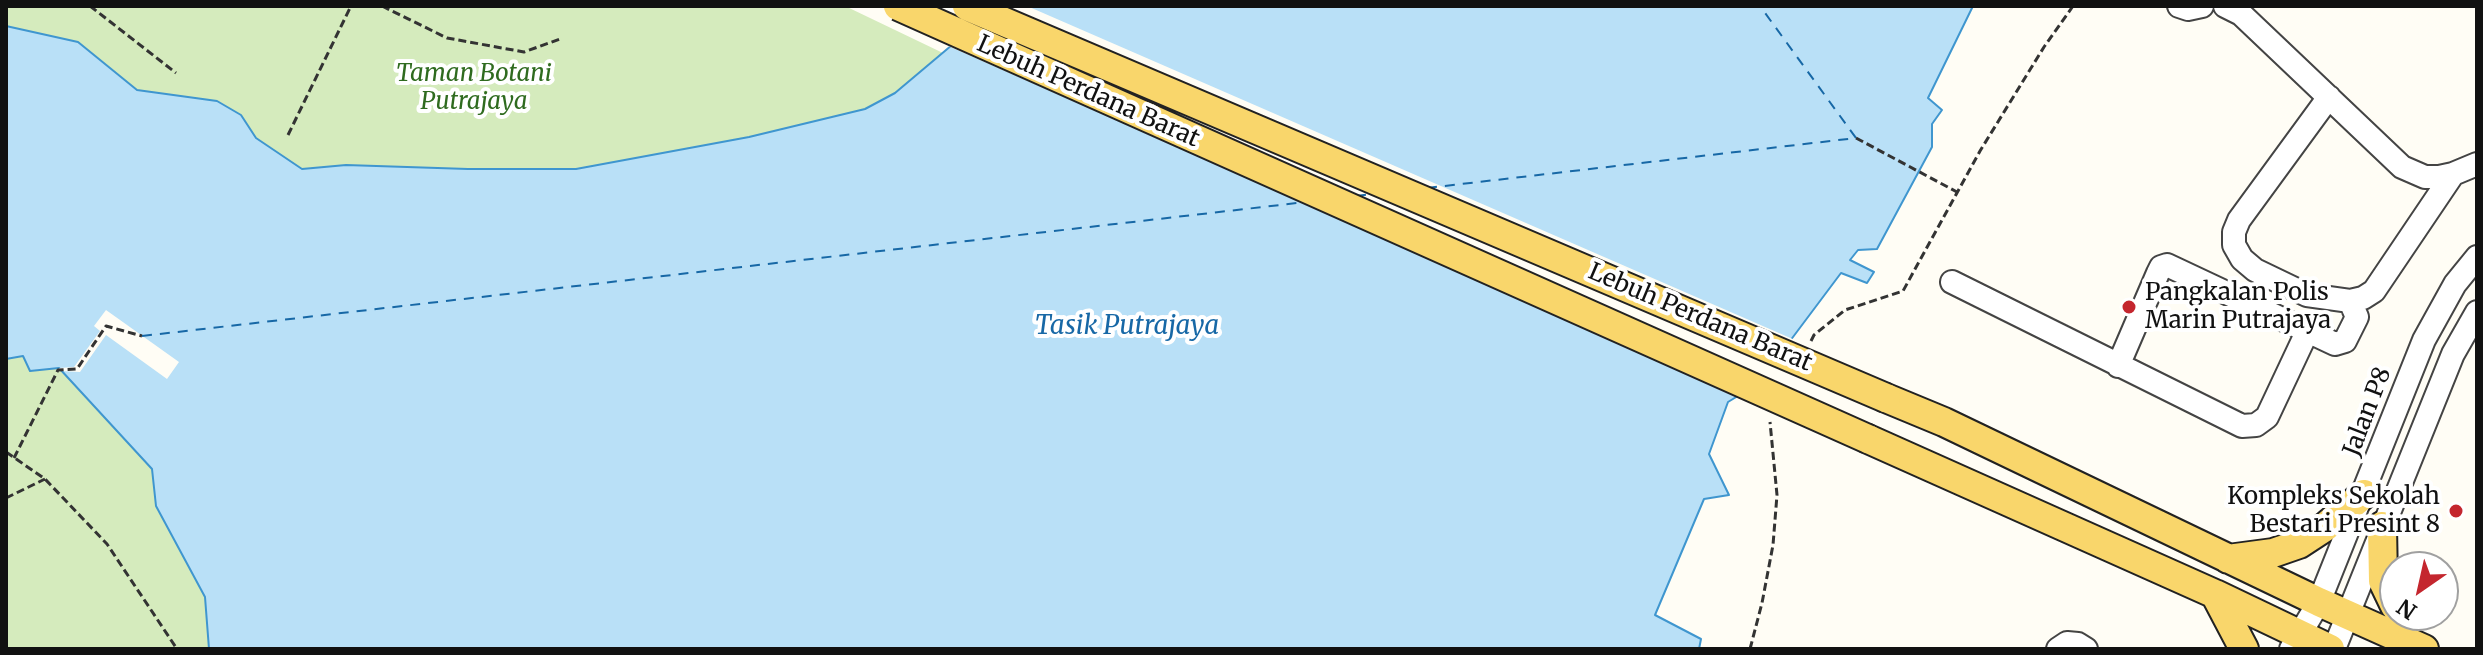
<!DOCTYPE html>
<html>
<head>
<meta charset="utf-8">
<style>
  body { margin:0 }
  #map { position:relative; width:2483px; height:655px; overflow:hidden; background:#fffdf5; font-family:Merriweather,serif }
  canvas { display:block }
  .frame { position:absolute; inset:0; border:8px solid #111; pointer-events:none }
  .north { position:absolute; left:2379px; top:551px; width:80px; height:80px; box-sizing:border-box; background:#fff; border:2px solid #a0a0a0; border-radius:50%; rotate:214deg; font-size:22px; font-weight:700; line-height:32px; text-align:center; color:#111 }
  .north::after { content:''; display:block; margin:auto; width:28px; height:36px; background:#c4262e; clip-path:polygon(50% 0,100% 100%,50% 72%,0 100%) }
</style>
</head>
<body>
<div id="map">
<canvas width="2483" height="655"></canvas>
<div class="frame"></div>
<div class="north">N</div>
</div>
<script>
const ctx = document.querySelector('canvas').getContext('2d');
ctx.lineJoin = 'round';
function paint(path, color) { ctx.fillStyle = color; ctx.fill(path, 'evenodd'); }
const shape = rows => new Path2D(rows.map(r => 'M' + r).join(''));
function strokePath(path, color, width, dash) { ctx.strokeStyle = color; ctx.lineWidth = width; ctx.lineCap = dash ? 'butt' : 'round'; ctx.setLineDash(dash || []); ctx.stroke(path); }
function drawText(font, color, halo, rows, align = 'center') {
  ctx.font = font + ' Merriweather,serif'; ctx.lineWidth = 8; ctx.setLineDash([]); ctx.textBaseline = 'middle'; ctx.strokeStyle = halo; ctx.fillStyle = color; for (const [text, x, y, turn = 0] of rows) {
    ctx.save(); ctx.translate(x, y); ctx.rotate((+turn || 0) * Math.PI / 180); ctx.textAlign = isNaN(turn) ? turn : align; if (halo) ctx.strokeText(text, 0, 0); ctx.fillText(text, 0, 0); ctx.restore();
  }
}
paint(shape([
  [6,6,845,6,943,53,895,93,865,109,749,137,576,169,468,169,346,165,302,170,256,138,241,115,218,101,137,90,78,42,6,26],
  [23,355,30,371,59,368,152,469,156,506,205,597,209,649,6,649,6,359]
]), '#d5ebbd');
const water = shape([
  [983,6,1973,6,1928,98,1942,110,1932,124,1932,147,1877,249,1858,250,1850,260,1874,272,1867,283,1841,273,1790,341,1774,374,1728,402,1709,454,1729,495,1704,499,1655,615,1701,639,1699,649,209,649,205,597,156,506,152,469,59,368,30,371,23,356,6,359,6,26,78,42,137,90,217,101,241,115,256,138,302,169,346,165,468,169,576,169,749,137,865,109,895,93,971,29,983,6]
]);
paint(water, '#b9e0f7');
strokePath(water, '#3f96cf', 2);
paint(shape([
  [978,6,1027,6,1795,340,1776,377,1746,396,946,45,968,26],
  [106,310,179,362,167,379,106,335,80,372,61,371,59,368,74,367,100,331,94,326]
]), '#fffdf5');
strokePath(shape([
  [1427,188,1856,138,1760,6],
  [1356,196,1373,194],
  [142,336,1306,202]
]), '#1768a6', 2, [10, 8]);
const minor = shape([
  [2179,6,2188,9,2202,6],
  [2225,6,2241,14,2402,167,2425,177,2439,177,2453,174],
  [2329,97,2239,220,2234,232,2234,245,2242,259,2255,270,2307,295,2350,301,2363,298,2374,291,2453,174,2477,164],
  [1952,282,2242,426,2256,425,2267,417,2307,332],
  [2118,366,2158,273,2161,267,2167,265,2335,344,2345,341,2357,317,2350,301],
  [2058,649,2067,643,2078,644,2086,649],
  [2291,649,2319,602,2424,340,2455,284,2477,257],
  [2334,649,2453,354,2477,312]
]);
const major = shape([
  [1886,398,1944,422,2319,602,2424,649],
  [1868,439,2215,594,2330,649],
  [2382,526,2383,581,2395,606],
  [2228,559,2273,553,2299,544,2325,527,2364,494],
  [2215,594,2244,649]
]);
strokePath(minor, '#444', 26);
strokePath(major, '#222', 32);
strokePath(shape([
  [90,6,176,73],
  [382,6,447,38,524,52,560,39],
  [288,135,351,6],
  [1856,138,1957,192],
  [1811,341,1814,335,1845,310,1903,291,1980,151,2044,47,2073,6],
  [6,452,45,479,107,544,177,649],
  [14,458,58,370,77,369,106,326,142,336],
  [6,498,45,479],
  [1750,649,1762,603,1773,545,1777,495,1770,422]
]), '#333', 3, [8, 4]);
strokePath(minor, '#fff', 22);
strokePath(major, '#f9d66b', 28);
const majorBridge = shape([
  [898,6,1868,439],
  [967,6,1886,398]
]);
strokePath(majorBridge, '#222', 32, []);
strokePath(majorBridge, '#f9d66b', 28);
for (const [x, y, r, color] of [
  [2129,307,8,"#c4262e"],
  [2456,511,8,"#c4262e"]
]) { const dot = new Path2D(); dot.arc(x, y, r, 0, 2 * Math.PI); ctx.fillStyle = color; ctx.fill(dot); strokePath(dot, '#fff', 3); }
drawText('italic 24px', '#2f6b1f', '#fff', [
  ["Taman Botani",474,74],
  ["Putrajaya",474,102]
]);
drawText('24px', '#111', '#fff', [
  ["Lebuh Perdana Barat",1088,92,24],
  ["Lebuh Perdana Barat",1700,318,23],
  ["Jalan P8",2368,412,-69]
]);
drawText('24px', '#111', '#fff', [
  ["Pangkalan Polis",2145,293],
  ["Marin Putrajaya",2145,321],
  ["Kompleks Sekolah",2440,497,"right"],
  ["Bestari Presint 8",2440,525,"right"]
], 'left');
drawText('italic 26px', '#1768a6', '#fff', [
  ["Tasik Putrajaya",1127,327]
]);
</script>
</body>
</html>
